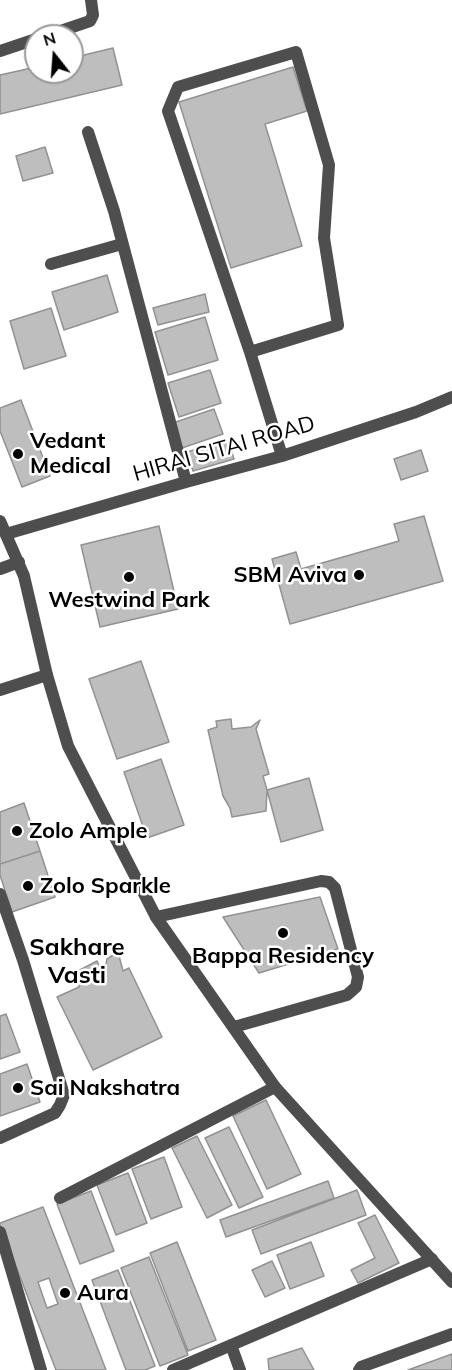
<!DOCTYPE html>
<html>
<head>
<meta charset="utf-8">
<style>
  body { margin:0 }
  #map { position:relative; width:452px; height:1370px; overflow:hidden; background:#fff; font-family:Mulish,sans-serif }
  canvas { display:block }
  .north { position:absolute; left:24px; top:24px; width:60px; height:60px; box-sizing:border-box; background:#fff; border:2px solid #999; border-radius:50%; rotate:343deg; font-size:16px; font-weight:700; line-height:24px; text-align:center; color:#000 }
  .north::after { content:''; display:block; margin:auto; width:21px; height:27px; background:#000; clip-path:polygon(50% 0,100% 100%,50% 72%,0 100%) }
</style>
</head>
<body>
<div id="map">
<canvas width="452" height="1370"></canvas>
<div class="north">N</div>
</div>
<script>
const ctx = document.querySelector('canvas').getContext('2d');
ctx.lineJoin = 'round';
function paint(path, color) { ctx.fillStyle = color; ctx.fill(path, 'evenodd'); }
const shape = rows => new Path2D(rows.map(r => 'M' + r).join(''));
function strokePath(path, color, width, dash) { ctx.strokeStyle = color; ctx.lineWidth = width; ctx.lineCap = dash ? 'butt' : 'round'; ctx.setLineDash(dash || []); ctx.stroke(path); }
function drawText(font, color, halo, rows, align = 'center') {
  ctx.font = font + ' Mulish,sans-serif'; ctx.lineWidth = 5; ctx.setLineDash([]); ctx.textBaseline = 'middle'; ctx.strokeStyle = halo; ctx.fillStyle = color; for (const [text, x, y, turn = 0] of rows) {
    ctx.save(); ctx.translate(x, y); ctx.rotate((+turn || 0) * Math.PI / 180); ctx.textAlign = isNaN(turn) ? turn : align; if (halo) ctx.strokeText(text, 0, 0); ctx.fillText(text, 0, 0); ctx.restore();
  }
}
const building = shape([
  [113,48,122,85,0,114,0,75,36,67,36,72,72,72,72,58,113,48],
  [293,67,307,111,265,124,302,246,231,268,179,102,293,67],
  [45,147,53,173,23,181,16,156,45,147],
  [107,275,118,312,64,330,52,292,107,275],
  [205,294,209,312,158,325,153,308,205,294],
  [51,308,66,356,24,369,10,321,51,308],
  [205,317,218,360,168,375,155,332,205,317],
  [210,370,221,403,179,417,168,383,210,370],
  [21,400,50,476,22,487,0,431,0,408,21,400],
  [214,409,223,434,182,448,173,423,214,409],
  [228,440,234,459,193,471,187,452,228,440],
  [421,450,428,471,401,480,394,459,421,450],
  [424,516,443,581,290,624,272,559,296,552,301,569,399,541,394,524,424,516],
  [159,526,178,609,100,627,81,545,159,526],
  [141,661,169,742,117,759,89,679,141,661],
  [231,719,232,729,251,727,260,720,256,729,269,774,263,776,267,790,266,811,232,817,230,808,223,796,208,730,217,727,216,721,231,719],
  [161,759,184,825,147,838,124,772,161,759],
  [309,778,323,830,281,842,267,790,309,778],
  [24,803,40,851,0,864,0,812,24,803],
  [40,851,55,897,12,912,0,875,0,864,40,851],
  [320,897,338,949,259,973,223,917,320,897],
  [118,952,123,971,129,968,162,1037,93,1070,57,997,79,987,78,971,97,961,104,974,107,959,118,952],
  [6,1014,20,1052,0,1059,0,1016,6,1014],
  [27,1064,40,1102,0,1116,0,1074,27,1064],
  [266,1100,301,1174,267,1189,233,1116,266,1100],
  [229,1127,263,1197,239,1208,205,1138,229,1127],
  [197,1136,232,1205,207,1218,172,1148,197,1136],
  [164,1157,182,1207,151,1219,132,1169,164,1157],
  [128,1173,147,1223,116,1235,97,1185,128,1173],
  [328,1181,334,1198,226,1237,220,1220,328,1181],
  [357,1190,366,1215,261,1254,252,1230,357,1190],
  [91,1191,114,1251,80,1264,57,1204,91,1191],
  [43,1207,106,1370,56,1370,0,1225,0,1223,43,1207],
  [49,1278,58,1304,47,1308,38,1282,49,1278],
  [375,1215,399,1263,358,1283,351,1270,375,1258,358,1223,375,1215],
  [177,1242,216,1340,188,1351,150,1253,177,1242],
  [311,1242,324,1276,290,1289,277,1255,311,1242],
  [149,1257,188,1355,160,1366,121,1268,149,1257],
  [272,1261,285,1288,265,1297,252,1270,272,1261],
  [118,1270,155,1366,145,1370,126,1370,92,1280,118,1270],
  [302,1348,314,1370,269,1370,268,1359,302,1348],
  [452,1354,452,1370,408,1370,452,1354]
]);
paint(building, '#bebebe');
strokePath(building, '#929292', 1.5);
strokePath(shape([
  [46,36,90,21,93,15,91,0],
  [0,51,36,39],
  [88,132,114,211,186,482],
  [51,264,122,244],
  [250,352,338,325,324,238,329,165,296,52,178,87,168,111,250,352,282,456],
  [6,534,186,482,282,456,416,412,452,397],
  [0,569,19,562],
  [0,690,47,675],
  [0,894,23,960,64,1095,60,1105,55,1113,0,1138],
  [156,917,321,881,329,882,335,888,358,977,356,987,347,995,234,1027],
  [60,1198,275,1087],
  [0,1232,41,1370],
  [231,1345,240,1370],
  [173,1370,432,1259],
  [359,1370,361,1367,452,1334]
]), '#4e4e4e', 12);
strokePath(shape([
  [0,521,24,576,47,675,68,746,156,917,275,1087,452,1282]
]), '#4e4e4e', 12);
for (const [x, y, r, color] of [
  [18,454,6,"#000"],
  [359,575,6,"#000"],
  [129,577,6,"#000"],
  [17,831,6,"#000"],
  [28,886,6,"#000"],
  [283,933,6,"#000"],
  [18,1088,6,"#000"],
  [65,1293,6,"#000"]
]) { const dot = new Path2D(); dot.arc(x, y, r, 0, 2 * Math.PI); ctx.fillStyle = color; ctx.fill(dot); strokePath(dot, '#fff', 2); }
drawText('bold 22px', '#000', '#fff', [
  ["Vedant",30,441],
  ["Medical",30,466],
  ["SBM Aviva",347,575,"right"],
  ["Westwind Park",129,600,"center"],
  ["Zolo Ample",29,831],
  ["Zolo Sparkle",40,886],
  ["Bappa Residency",283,956,"center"],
  ["Sai Nakshatra",30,1088],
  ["Aura",77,1293]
], 'left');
drawText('22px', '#000', '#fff', [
  ["HIRAI SITAI ROAD",224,449,-16]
]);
drawText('bold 24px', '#000', '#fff', [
  ["Sakhare",77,948],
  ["Vasti",77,976]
]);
</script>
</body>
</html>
